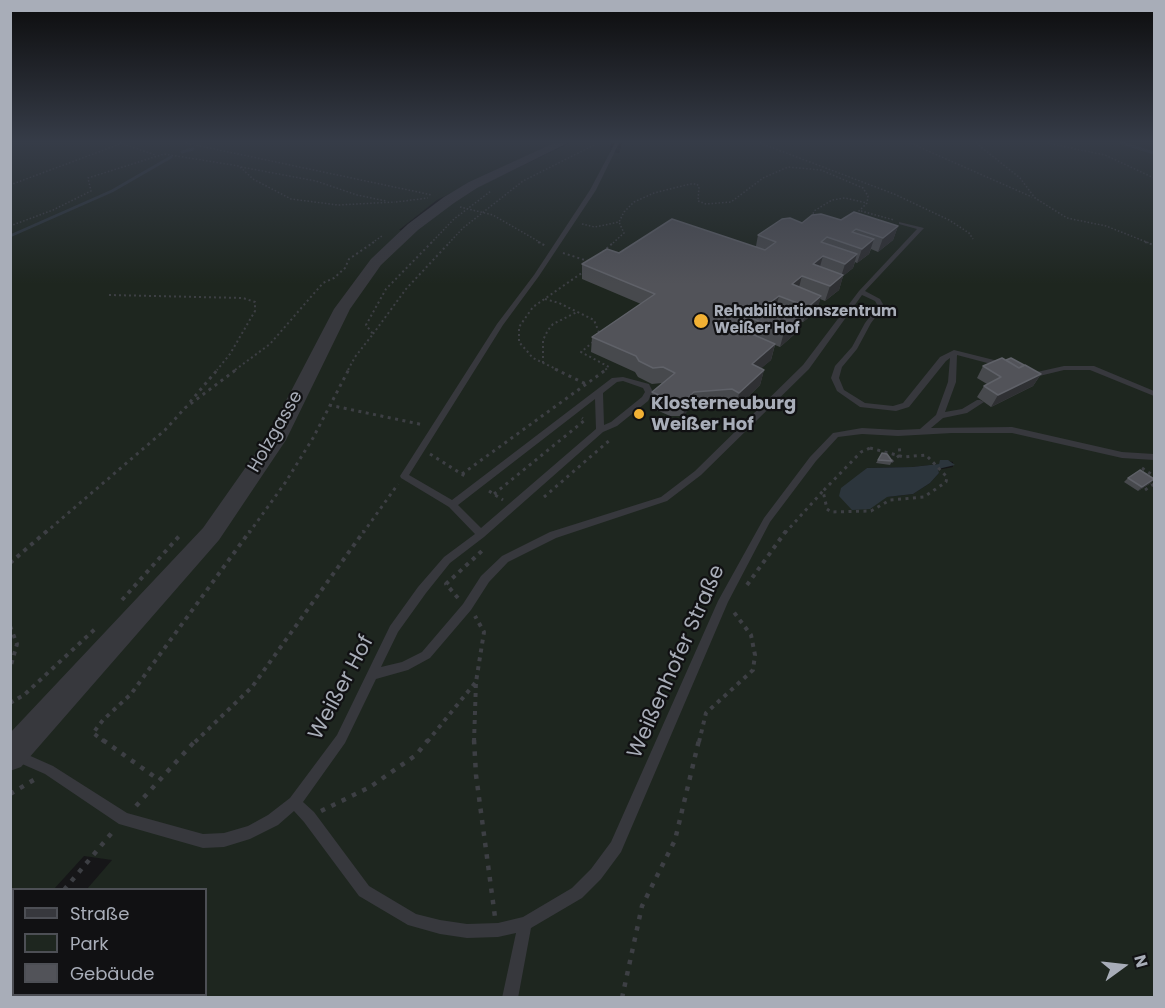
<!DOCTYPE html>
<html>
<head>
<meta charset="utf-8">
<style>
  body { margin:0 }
  #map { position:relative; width:1165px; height:1008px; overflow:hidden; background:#161618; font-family:Poppins,sans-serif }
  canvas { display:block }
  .frame { position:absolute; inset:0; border:12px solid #a8adb8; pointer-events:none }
  .legend { position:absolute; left:12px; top:888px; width:195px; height:108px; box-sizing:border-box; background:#111113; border:2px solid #4d4f55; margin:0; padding:8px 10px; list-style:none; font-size:18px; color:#a8adb8 }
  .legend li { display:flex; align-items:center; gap:12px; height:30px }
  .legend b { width:30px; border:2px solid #4d4f55 }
  .north { position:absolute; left:1093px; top:936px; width:60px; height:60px; -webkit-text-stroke:4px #111113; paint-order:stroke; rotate:75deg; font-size:16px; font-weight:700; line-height:24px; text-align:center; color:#a8adb8 }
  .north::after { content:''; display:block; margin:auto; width:21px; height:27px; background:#a8adb8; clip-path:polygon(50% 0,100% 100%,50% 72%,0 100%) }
</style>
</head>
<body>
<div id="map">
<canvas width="1165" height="1008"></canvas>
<div class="frame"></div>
<ul class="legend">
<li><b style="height:8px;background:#37383d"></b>Straße</li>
<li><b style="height:16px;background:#1e261f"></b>Park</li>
<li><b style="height:16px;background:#525359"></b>Gebäude</li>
</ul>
<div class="north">N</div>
</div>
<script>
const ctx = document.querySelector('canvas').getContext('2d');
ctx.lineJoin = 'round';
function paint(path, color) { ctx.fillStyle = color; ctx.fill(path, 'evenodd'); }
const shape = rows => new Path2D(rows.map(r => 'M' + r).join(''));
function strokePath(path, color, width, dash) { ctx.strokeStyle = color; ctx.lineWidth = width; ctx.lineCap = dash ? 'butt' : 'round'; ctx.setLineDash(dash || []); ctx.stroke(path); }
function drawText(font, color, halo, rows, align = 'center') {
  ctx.font = font + ' Poppins,sans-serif'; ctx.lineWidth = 4.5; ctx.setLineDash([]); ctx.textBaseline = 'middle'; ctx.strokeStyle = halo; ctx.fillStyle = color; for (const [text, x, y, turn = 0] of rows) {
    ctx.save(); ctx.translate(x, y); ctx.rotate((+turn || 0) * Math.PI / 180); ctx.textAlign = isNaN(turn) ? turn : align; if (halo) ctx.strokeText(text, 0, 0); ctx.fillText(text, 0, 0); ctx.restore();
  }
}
paint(shape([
  [11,143,554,143,437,200,399,230,413,232,445,205,475,188,570,143,611,143,610,152,619,153,622,143,1154,143,1154,997,11,997,11,976,13,972,14,994,206,994,206,890,87,889,112,860,84,856,54,889,14,890,13,935,11,938],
  [941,460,953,462,953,467,938,470,939,473,930,483,913,494,887,497,855,479,867,468,912,467,939,464]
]), '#1e261f');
paint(shape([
  [940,460,948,460,955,465,938,469,939,473,930,483,913,494,887,497,870,509,852,510,839,496,841,488,867,468,912,467,939,464]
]), '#2c353c');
strokePath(shape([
  [1122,143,1154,153],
  [182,152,193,149],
  [10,236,112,191,171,157]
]), '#2c353c', 3);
strokePath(shape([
  [120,143,155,155],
  [186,143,432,195],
  [760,143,894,194,949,220,969,233,973,239],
  [910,143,1032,197],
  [976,143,1020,178,1035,198,1067,218,1106,226,1149,243],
  [1047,143,1105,155,1154,178],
  [241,167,316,181,357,195,386,201],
  [10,185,120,144],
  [396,202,428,198],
  [460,207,493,215,541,243],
  [861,211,894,220],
  [812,217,814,211,832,200,845,198,867,203],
  [582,224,595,227,619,222,624,212,634,202,654,193,690,184,697,184,699,187,698,201,706,204,731,202,763,178,788,167,821,170,863,188,868,196,867,203,856,214],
  [10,226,53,210,91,191,88,178,164,154,239,166,253,179,291,199,338,205,395,202],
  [372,243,382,236],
  [431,243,454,219,491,191],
  [449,243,463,228,523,181,598,143],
  [613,243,624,233,619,222]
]), '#3d3f44', 1.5, [1.5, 2]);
strokePath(shape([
  [538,242,546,246],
  [1145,242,1154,245],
  [563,253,591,262],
  [599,255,614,242],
  [109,295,243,298,255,302,255,311,230,354,217,370],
  [545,299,559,303,594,320,600,335],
  [373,334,406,289,450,242],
  [593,342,581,352,609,367,605,370],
  [543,363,543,340,548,330,553,324,577,312],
  [235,370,270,344,323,283,334,278,345,268,349,259,374,242],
  [348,370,355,357,373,334,366,325,386,289,432,242],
  [558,370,533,358,519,342,519,327,533,307,586,270]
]), '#3d3f44', 2, [2, 3]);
strokePath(shape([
  [555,369,586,384],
  [190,402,218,369],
  [329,405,424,425],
  [870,448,904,457,926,455,947,477,946,482,924,497,890,500,871,511,831,512,827,509,823,491,861,452,870,448],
  [430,454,468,478],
  [891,462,900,455,899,444],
  [1142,468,1154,476],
  [462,474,607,369],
  [1145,490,1154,484],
  [489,491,503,500],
  [494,494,585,420,582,418],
  [544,497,611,439],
  [45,533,165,430,185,408,237,369],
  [249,533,285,483,313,438,349,369],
  [363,533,398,484],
  [785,533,823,491]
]), '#3d3f44', 3, [3, 4.5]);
strokePath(shape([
  [10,563,47,531],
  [747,585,786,531],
  [458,598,446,584,484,549],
  [122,600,181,534],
  [10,626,17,644,10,669],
  [10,703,24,695,95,629],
  [105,742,93,733,103,720,131,694,250,531],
  [195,742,252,687,364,531],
  [427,742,475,683],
  [474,742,476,682,484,632,475,616],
  [699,742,706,713,753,670,755,655,751,635,733,611]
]), '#3d3f44', 4, [4, 5]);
strokePath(shape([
  [103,740,159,780],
  [474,740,476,775,495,917],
  [10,794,37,778],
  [136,806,196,740],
  [321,811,370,787,416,755,428,740],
  [64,890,115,829],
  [10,953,14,949],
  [622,998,642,906,675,840,699,740]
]), '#3d3f44', 4.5, [4.5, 7]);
paint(shape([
  [615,143,619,143,596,190,539,276,503,325,409,475,452,500,612,378,623,377,649,384,653,392,648,401,617,426,603,432,484,537,450,563,426,593,398,632,381,667,402,662,422,652,463,604,481,576,502,556,550,532,661,497,695,471,803,365,859,291,917,229,899,224,899,222,924,228,865,291,880,299,884,306,871,323,857,349,842,367,839,378,844,390,865,403,893,406,903,403,940,357,954,350,998,361,999,363,995,365,957,355,956,382,945,412,962,409,977,400,980,400,984,402,967,413,943,418,931,428,1012,427,1122,452,1154,454,1154,460,1122,458,1012,433,952,433,898,436,862,434,838,437,816,461,770,522,728,602,621,852,601,879,582,898,531,928,518,998,502,998,516,933,498,937,467,938,440,934,408,925,359,896,304,822,294,811,278,825,250,839,224,847,203,848,119,824,45,774,13,760,11,756,13,752,17,750,53,766,127,813,203,834,224,833,248,826,268,815,290,798,337,735,390,626,418,587,444,557,475,534,449,507,401,478,400,476,497,324,534,275,590,190,615,143],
  [862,295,875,301,878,306,865,323,852,347,835,366,831,378,837,391,860,407,896,411,909,407,946,361,950,358,948,382,936,415,920,429,898,430,862,428,833,433,810,457,764,518,718,601,611,842,591,869,572,888,523,917,498,923,467,924,440,920,416,914,369,886,314,812,303,802,345,743,376,679,408,670,430,658,471,610,489,582,508,562,556,538,667,501,701,475,809,369,862,295],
  [623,381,643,388,645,392,642,397,611,422,604,425,603,393,617,382,623,381],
  [595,399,596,429,481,528,458,505,595,399],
  [1064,366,1094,366,1154,391,1154,396,1090,370,1064,370,1031,378,1027,376,1028,374,1064,366]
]), '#37383d');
paint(shape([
  [554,143,568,143,477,188,454,203,418,230,381,265,350,309,286,440,219,540,21,767,10,771,10,733,203,528,267,437,334,309,371,259,408,224,444,197,469,182,554,143]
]), '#37383d');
paint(shape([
  [841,220,898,226,893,240,878,252,871,249,869,254,857,263,855,262,853,268,843,276,839,290,825,301,820,299,817,311,803,322,799,321,796,333,780,347,775,345,771,360,761,368,764,370,760,385,736,409,728,404,691,407,683,416,670,416,650,407,652,392,662,383,652,384,638,377,635,372,591,352,592,337,641,304,582,279,582,264,619,253,756,246,758,235,802,223],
  [983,366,1041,374,1033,386,991,407,977,397,984,386,987,384,977,378],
  [882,453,892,461,890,465,876,463],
  [1128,478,1151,483,1138,491,1124,482]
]), '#47494d');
paint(shape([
  [898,226,893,240,878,252,883,238],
  [874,239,869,254,857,263,862,249],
  [857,254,853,268,843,276,839,290,825,301,830,286,841,277,845,264],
  [823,256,819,270,813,264],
  [802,276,798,291,792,284],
  [779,296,775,311,767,305],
  [821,296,817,311,803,322,808,307],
  [751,318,748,333,738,328],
  [800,318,796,333,780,347,784,332],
  [775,344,771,360,748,380,752,364],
  [764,370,760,385,736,409,739,393],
  [1041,374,1033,386,991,407,998,395],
  [694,392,691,407,683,416,686,400],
  [1154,479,1151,483,1138,491,1142,487]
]), '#2f3033');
const building = shape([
  [854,212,898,226,883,238,856,229,852,232,874,239,862,249,827,237,821,242,857,254,845,264,823,256,813,264,843,275,830,286,802,276,792,284,821,296,808,307,779,296,767,305,800,318,784,332,751,318,738,328,775,344,752,364,764,370,739,393,732,389,694,392,686,400,672,401,652,392,675,373,663,367,653,368,639,361,636,356,592,337,655,294,582,264,607,249,619,253,672,219,765,250,776,242,758,235,782,219,790,218,802,223,812,215,821,214,841,220,854,212],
  [1002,358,1019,368,1025,365,1041,374,998,395,984,386,1001,377,983,366,1002,358],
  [1011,358,1024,365,1019,368,1006,360,1011,358],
  [882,453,887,454,892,461,878,460,882,453],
  [1140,470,1154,479,1142,487,1128,478,1140,470]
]);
paint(building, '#525359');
strokePath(building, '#5f6168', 1.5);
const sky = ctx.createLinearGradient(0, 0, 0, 284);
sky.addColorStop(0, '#0c0c0d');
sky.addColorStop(0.5, '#363c48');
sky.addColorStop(1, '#363c4800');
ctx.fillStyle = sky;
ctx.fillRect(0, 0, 1165, 284);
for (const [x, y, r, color] of [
  [701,321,8,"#f2b134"],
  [639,414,6,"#f2b134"]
]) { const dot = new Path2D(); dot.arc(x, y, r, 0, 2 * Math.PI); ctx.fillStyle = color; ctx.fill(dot); strokePath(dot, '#111113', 2); }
drawText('bold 15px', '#a8adb8', '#111113', [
  ["Rehabilitationszentrum",714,312],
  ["Weißer Hof",714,329]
], 'left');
drawText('bold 18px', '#a8adb8', '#111113', [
  ["Klosterneuburg",651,404],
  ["Weißer Hof",651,425]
], 'left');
drawText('18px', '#a8adb8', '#111113', [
  ["Holzgasse",276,432,-60]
]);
drawText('21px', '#a8adb8', '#111113', [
  ["Weißenhofer Straße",677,662,-66],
  ["Weißer Hof",342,688,-62]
]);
</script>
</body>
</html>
